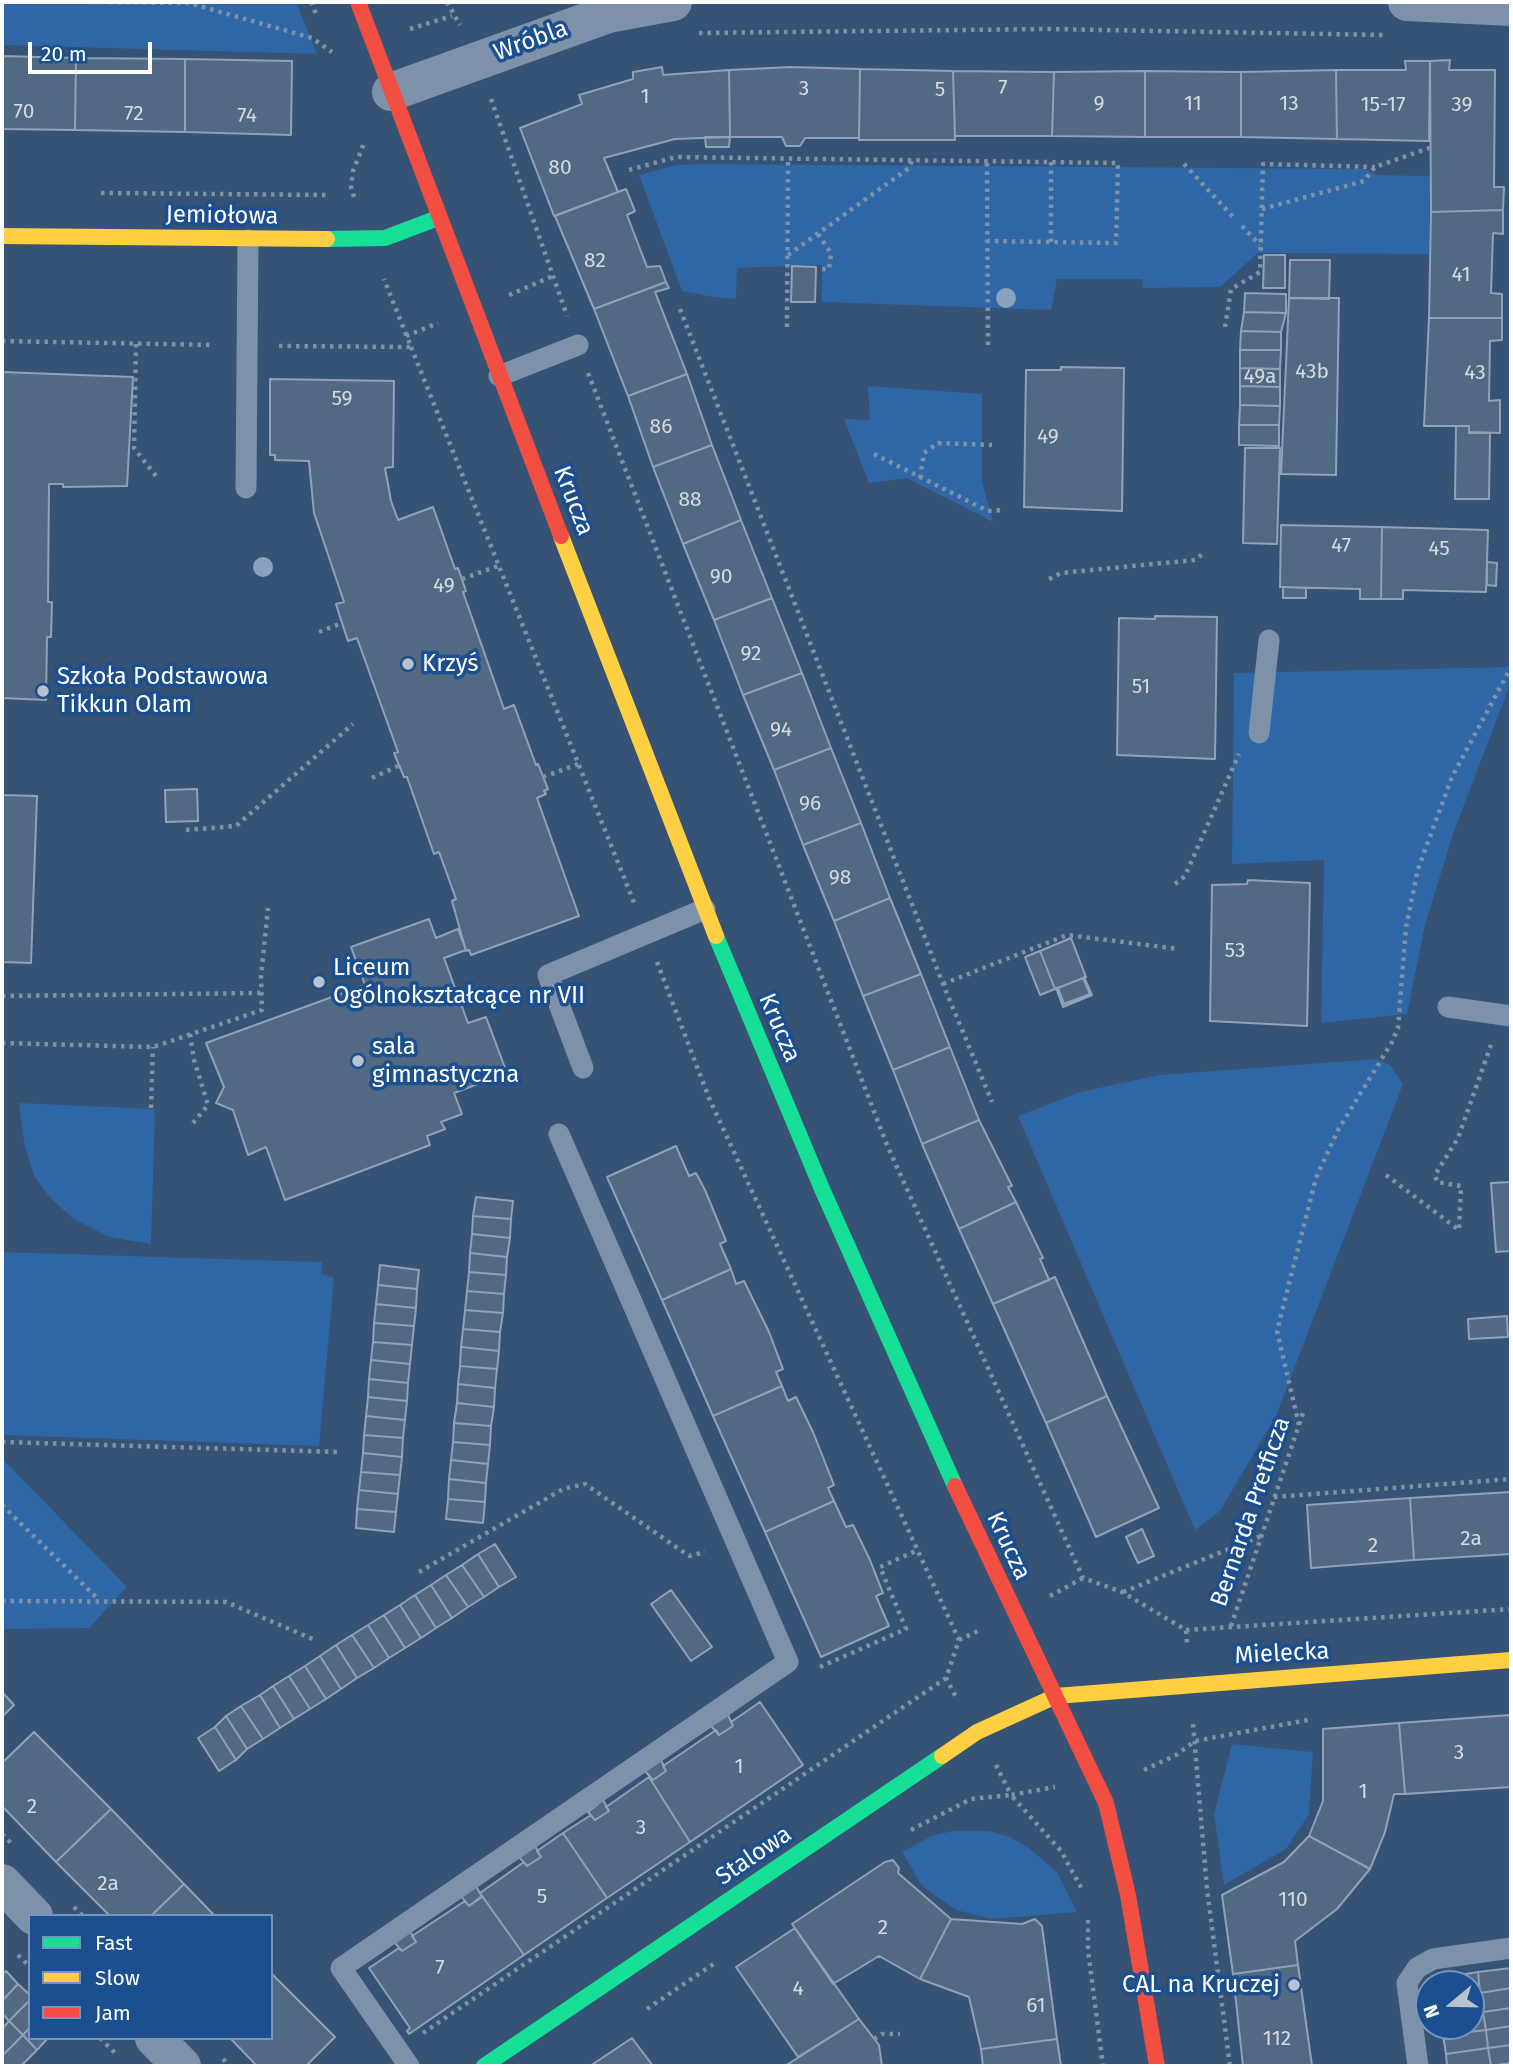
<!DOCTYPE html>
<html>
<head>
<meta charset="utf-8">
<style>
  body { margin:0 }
  #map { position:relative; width:1513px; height:2068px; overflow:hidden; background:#365274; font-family:"Fira Sans",sans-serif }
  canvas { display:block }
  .frame { position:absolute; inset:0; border:4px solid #fff; pointer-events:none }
  .legend { position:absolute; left:28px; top:1914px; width:245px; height:126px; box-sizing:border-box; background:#1b4f8f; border:2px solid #7695bc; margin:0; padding:9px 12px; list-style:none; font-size:21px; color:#fff }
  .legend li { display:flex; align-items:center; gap:14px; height:35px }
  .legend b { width:35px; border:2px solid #7695bc }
  .north { position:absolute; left:1415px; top:1970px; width:70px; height:70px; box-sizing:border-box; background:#1b4f8f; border:2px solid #7695bc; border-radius:50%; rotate:251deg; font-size:19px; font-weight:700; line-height:28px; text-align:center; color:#fff }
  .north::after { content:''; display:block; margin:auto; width:24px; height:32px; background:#b9c2ce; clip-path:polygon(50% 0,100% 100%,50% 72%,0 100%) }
  .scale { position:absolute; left:28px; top:42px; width:124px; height:32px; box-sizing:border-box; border:4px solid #fff; border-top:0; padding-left:9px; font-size:21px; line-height:24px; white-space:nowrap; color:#fff; -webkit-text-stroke:5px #1b4f8f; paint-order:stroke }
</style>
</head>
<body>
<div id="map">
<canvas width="1513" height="2068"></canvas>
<div class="frame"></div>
<ul class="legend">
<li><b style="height:9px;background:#16e098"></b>Fast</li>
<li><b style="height:9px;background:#ffcf43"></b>Slow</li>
<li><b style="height:9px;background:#f24e42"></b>Jam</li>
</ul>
<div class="north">N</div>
<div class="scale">20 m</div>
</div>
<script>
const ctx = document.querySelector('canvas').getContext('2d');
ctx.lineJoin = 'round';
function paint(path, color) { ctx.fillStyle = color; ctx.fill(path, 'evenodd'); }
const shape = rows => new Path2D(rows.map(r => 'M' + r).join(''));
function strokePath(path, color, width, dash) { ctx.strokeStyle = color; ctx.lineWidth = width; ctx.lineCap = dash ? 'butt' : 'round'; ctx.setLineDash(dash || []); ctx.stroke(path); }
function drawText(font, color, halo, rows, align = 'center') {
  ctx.font = font + ' "Fira Sans",sans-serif'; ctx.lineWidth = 7; ctx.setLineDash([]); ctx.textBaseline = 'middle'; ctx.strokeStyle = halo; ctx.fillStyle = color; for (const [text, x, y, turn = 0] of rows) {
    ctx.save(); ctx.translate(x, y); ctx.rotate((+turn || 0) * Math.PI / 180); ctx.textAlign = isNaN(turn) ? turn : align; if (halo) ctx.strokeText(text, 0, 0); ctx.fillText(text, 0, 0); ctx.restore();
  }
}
paint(shape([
  [2,2,296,2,317,54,2,45],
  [707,164,1365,169,1377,175,1430,176,1429,254,1258,253,1220,287,1143,288,1142,279,1057,279,1051,310,822,302,822,265,737,268,736,299,713,297,682,291,639,175,676,165],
  [868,386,982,394,982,481,993,522,907,478,869,483,844,419,870,420],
  [1511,667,1511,682,1453,834,1425,925,1407,1014,1321,1023,1324,860,1232,864,1234,673],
  [1377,1059,1390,1065,1403,1084,1276,1416,1220,1511,1195,1530,1018,1116,1080,1092,1159,1075],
  [19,1103,155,1109,151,1244,109,1237,74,1219,51,1199,34,1176,24,1142],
  [2,1252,322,1262,321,1274,334,1278,319,1446,2,1435],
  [2,1458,127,1587,89,1628,2,1629],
  [1232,1744,1313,1752,1309,1814,1286,1849,1224,1885,1214,1814],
  [952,1831,989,1831,1010,1837,1029,1848,1057,1872,1077,1912,992,1919,956,1910,922,1886,902,1852,932,1836]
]), '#2f66a5');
const building = shape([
  [2,56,76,58,75,130,2,129,2,56],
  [76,58,185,59,185,132,75,130,76,58],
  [185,59,292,61,291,135,185,132,185,59],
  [1450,60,1449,70,1495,70,1494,187,1504,187,1503,210,1431,212,1430,61,1450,60],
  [1405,61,1430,61,1429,141,1337,139,1336,70,1406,70,1405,61],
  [662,67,663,75,729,70,730,137,675,139,604,158,618,192,554,216,520,128,582,104,579,95,633,79,633,72,662,67],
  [791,67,860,69,859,138,805,138,800,146,786,146,782,137,730,137,729,70,791,67],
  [860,69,953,71,955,140,859,140,860,69],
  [1336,70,1337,139,1241,137,1241,72,1336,70],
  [953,71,1054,72,1052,136,955,136,953,71],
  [1145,71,1145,137,1052,136,1054,72,1145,71],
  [1145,71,1241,72,1241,137,1145,137,1145,71],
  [705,137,730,137,729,147,706,147,705,137],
  [626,189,635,211,627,215,647,267,660,266,666,282,594,309,555,216,626,189],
  [1503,210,1503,234,1493,233,1491,293,1502,294,1502,318,1429,318,1431,212,1503,210],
  [1264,255,1285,255,1285,288,1263,288,1264,255],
  [1290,260,1330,260,1329,299,1289,298,1290,260],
  [792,266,816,267,815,302,791,302,792,266],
  [666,282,669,288,655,292,687,374,628,396,594,309,666,282],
  [1245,293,1286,294,1286,313,1244,312,1245,293],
  [1289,298,1339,298,1336,475,1281,474,1289,298],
  [1244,312,1286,313,1281,332,1241,331,1244,312],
  [1429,318,1502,318,1502,340,1490,341,1489,401,1500,400,1500,433,1469,432,1469,426,1424,426,1429,318],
  [1241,331,1281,332,1281,350,1240,350,1241,331],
  [1240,350,1281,350,1280,369,1240,368,1240,350],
  [1061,367,1124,368,1122,511,1024,507,1026,370,1061,370,1061,367],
  [1240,368,1280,369,1280,387,1240,386,1240,368],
  [2,372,133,377,127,486,63,487,63,484,49,484,48,602,52,602,51,637,47,637,46,700,2,698,2,372],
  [687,374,712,445,653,467,628,396,687,374],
  [270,379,394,381,393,467,385,468,391,501,398,520,433,507,455,569,458,568,466,591,463,592,504,709,514,705,536,765,538,764,548,789,544,791,546,794,537,798,579,916,471,955,469,950,466,951,452,901,456,899,439,852,434,854,407,777,404,777,394,753,398,752,357,638,348,641,342,623,336,604,344,602,314,513,309,461,275,460,275,455,270,455,270,379],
  [1240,386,1280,387,1280,406,1240,405,1240,386],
  [1240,405,1280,406,1279,425,1239,425,1240,405],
  [1239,425,1279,425,1279,446,1239,445,1239,425],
  [1456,426,1469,426,1469,433,1490,433,1489,499,1455,499,1456,426],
  [712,445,741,520,683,544,653,467,712,445],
  [1245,448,1280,448,1277,544,1243,543,1245,448],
  [741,520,772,598,714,620,683,544,741,520],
  [1281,525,1382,527,1381,599,1360,599,1360,589,1280,587,1281,525],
  [1382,527,1488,530,1486,592,1403,590,1403,599,1381,599,1382,527],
  [1487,562,1497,563,1496,586,1487,585,1487,562],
  [1283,587,1306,588,1306,598,1283,598,1283,587],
  [772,598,802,673,743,695,714,620,772,598],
  [1155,616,1217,617,1215,759,1117,755,1119,618,1155,619,1155,616],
  [802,673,831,748,774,770,743,695,802,673],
  [831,748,861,823,803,845,774,770,831,748],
  [197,789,198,821,166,822,165,790,197,789],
  [2,791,3,795,37,796,31,963,2,962,2,791],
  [861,823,890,898,834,921,803,845,861,823],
  [1248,880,1310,883,1307,1026,1210,1021,1212,885,1247,884,1248,880],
  [890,898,921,974,863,996,834,921,890,898],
  [429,919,436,938,458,929,466,950,444,958,468,1023,486,1017,507,1073,454,1093,462,1114,441,1122,445,1129,427,1136,430,1145,285,1200,266,1147,248,1155,233,1110,216,1103,224,1087,206,1043,365,985,351,947,429,919],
  [1071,938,1086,977,1055,989,1040,951,1071,938],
  [1040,951,1055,989,1040,995,1025,957,1040,951],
  [921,974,950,1047,893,1070,863,996,921,974],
  [1084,977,1092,995,1063,1007,1056,988,1064,1004,1090,994,1084,977],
  [1083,978,1090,994,1064,1004,1058,988,1083,978],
  [950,1047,979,1120,922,1144,893,1070,950,1047],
  [979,1120,1012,1186,1008,1187,1016,1202,959,1229,922,1144,979,1120],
  [676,1146,689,1176,696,1173,705,1190,726,1241,720,1244,731,1269,662,1300,607,1177,676,1146],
  [1511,1182,1511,1251,1496,1252,1491,1183,1511,1182],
  [476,1197,513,1201,511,1219,473,1216,476,1197],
  [1016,1202,1043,1258,1040,1259,1049,1280,993,1304,959,1229,1016,1202],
  [473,1216,511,1219,510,1238,472,1234,473,1216],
  [472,1234,510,1238,507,1257,470,1253,472,1234],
  [470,1253,507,1257,506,1275,469,1272,470,1253],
  [380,1265,419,1270,417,1289,378,1285,380,1265],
  [731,1269,736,1284,744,1281,769,1332,783,1369,776,1372,782,1386,713,1416,662,1300,731,1269],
  [469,1272,506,1275,504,1294,467,1291,469,1272],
  [1055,1277,1107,1396,1046,1423,993,1304,1055,1277],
  [378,1285,417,1289,416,1308,376,1304,378,1285],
  [467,1291,504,1294,503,1313,465,1310,467,1291],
  [376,1304,416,1308,414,1326,374,1323,376,1304],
  [465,1310,503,1313,500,1332,463,1329,465,1310],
  [1507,1316,1508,1337,1469,1339,1468,1319,1507,1316],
  [374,1323,414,1326,412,1345,373,1342,374,1323],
  [463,1329,500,1332,499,1351,461,1347,463,1329],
  [373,1342,412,1345,410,1364,371,1360,373,1342],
  [461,1347,499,1351,497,1369,460,1366,461,1347],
  [371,1360,410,1364,408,1383,369,1379,371,1360],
  [460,1366,497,1369,495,1388,458,1384,460,1366],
  [369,1379,408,1383,407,1401,368,1397,369,1379],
  [458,1384,495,1388,494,1407,457,1403,458,1384],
  [782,1386,788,1401,796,1397,813,1432,834,1485,828,1488,834,1501,765,1532,713,1416,782,1386],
  [1107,1396,1159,1508,1096,1537,1046,1423,1107,1396],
  [368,1397,407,1401,405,1420,366,1416,368,1397],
  [457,1403,494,1407,491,1426,454,1423,457,1403],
  [366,1416,405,1420,403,1438,364,1435,366,1416],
  [454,1423,491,1426,490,1445,453,1442,454,1423],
  [364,1435,403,1438,402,1457,363,1453,364,1435],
  [453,1442,490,1445,488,1464,451,1460,453,1442],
  [363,1453,402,1457,400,1475,361,1472,363,1453],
  [451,1460,488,1464,486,1483,449,1479,451,1460],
  [361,1472,400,1475,398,1494,359,1490,361,1472],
  [449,1479,486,1483,485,1502,448,1499,449,1479],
  [359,1490,398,1494,396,1512,357,1509,359,1490],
  [1511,1492,1511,1554,1414,1560,1410,1498,1511,1492],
  [1410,1498,1414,1560,1311,1568,1307,1505,1410,1498],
  [448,1499,485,1502,483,1523,446,1519,448,1499],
  [834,1501,846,1527,853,1525,870,1560,883,1593,876,1596,889,1626,821,1657,765,1532,834,1501],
  [357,1509,396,1512,394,1532,356,1528,357,1509],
  [1142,1529,1154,1556,1138,1563,1126,1537,1142,1529],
  [495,1544,516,1577,499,1587,478,1554,495,1544],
  [478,1554,499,1587,484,1597,462,1565,478,1554],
  [462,1565,484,1597,468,1607,446,1575,462,1565],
  [446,1575,468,1607,452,1618,431,1585,446,1575],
  [431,1585,452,1618,436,1628,415,1595,431,1585],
  [671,1590,712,1647,691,1661,651,1604,671,1590],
  [415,1595,436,1628,421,1638,400,1605,415,1595],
  [400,1605,421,1638,405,1648,384,1615,400,1605],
  [384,1615,405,1648,389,1658,368,1625,384,1615],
  [368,1625,389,1658,374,1668,352,1635,368,1625],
  [352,1635,374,1668,357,1678,336,1645,352,1635],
  [336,1645,357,1678,341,1689,320,1656,336,1645],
  [320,1656,341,1689,326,1699,305,1666,320,1656],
  [305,1666,326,1699,310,1709,289,1676,305,1666],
  [289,1676,310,1709,294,1719,273,1686,289,1676],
  [273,1686,294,1719,280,1728,260,1695,273,1686],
  [2,1692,14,1705,2,1717,2,1692],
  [260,1695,280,1728,263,1739,241,1706,260,1695],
  [760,1702,803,1765,690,1842,649,1777,653,1780,666,1771,663,1766,716,1730,719,1735,733,1726,731,1722,760,1702],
  [241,1706,263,1739,247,1749,226,1716,241,1706],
  [728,1715,733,1726,719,1735,711,1726,728,1715],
  [1510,1715,1511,1787,1405,1794,1399,1723,1510,1715],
  [226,1716,247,1749,236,1760,215,1727,226,1716],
  [1399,1723,1405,1794,1394,1794,1385,1832,1370,1869,1309,1836,1323,1801,1323,1729,1399,1723],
  [215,1727,236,1760,219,1771,198,1738,215,1727],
  [34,1732,111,1809,56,1862,2,1806,2,1763,34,1732],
  [661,1760,666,1771,653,1780,645,1771,661,1760],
  [649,1777,690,1842,607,1898,563,1833,591,1815,595,1820,609,1811,606,1807,649,1777],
  [603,1800,609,1811,595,1820,588,1812,603,1800],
  [111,1809,184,1884,151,1916,110,1916,56,1862,111,1809],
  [563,1833,607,1898,524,1955,480,1893,524,1862,527,1866,541,1857,537,1851,563,1833],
  [1309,1836,1370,1869,1337,1909,1295,1941,1298,1965,1233,1974,1222,1895,1284,1862,1309,1836],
  [535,1846,541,1857,527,1866,519,1857,535,1846],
  [893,1860,899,1868,898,1873,951,1919,920,1979,879,1956,833,1984,792,1924,885,1862,893,1860],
  [184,1884,215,1916,151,1916,159,1908,184,1884],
  [476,1886,482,1897,469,1906,461,1896,476,1886],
  [482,1896,524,1955,409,2034,407,2031,410,2028,369,1968,399,1948,402,1951,416,1942,412,1936,465,1901,469,1906,482,1896],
  [951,1919,1022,1924,1035,1919,1042,1926,1057,2039,981,2049,969,1997,920,1979,951,1919],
  [795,1928,859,2019,798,2057,736,1967,795,1928],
  [410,1931,416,1942,402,1951,394,1942,410,1931],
  [1298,1965,1312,2066,1243,2066,1233,1974,1298,1965],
  [1511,1968,1511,1988,1480,1993,1478,1972,1511,1968],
  [6,1971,18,1984,2,2001,2,1975,6,1971],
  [1478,1972,1480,1993,1471,1994,1471,1984,1436,1984,1435,1979,1478,1972],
  [271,1973,335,2037,306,2066,257,2066,230,2038,271,2038,271,1973],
  [18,1984,30,1995,30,2000,9,2021,2,2013,2,2001,18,1984],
  [1511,1988,1511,2008,1483,2012,1480,1993,1511,1988],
  [1480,1993,1483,2012,1471,2013,1471,1994,1480,1993],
  [30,2000,30,2027,23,2035,9,2021,30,2000],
  [1511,2008,1511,2026,1486,2030,1483,2012,1511,2008],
  [1483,2012,1486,2030,1443,2035,1442,2026,1471,2026,1471,2013,1483,2012],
  [859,2019,879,2045,882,2066,785,2066,859,2019],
  [9,2021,23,2035,2,2056,2,2029,9,2021],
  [1511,2026,1511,2045,1488,2048,1486,2030,1511,2026],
  [30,2027,30,2038,48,2038,37,2050,23,2035,30,2027],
  [1486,2030,1488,2048,1446,2054,1443,2035,1486,2030],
  [23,2035,37,2050,21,2066,2,2066,2,2056,23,2035],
  [632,2038,653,2066,590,2066,632,2038],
  [1057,2039,1061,2066,983,2066,981,2049,1057,2039],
  [1511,2045,1511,2063,1491,2066,1488,2048,1511,2045],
  [1488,2048,1491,2066,1447,2066,1446,2054,1488,2048]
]);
paint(building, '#526984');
strokePath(building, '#92a2b6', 2);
strokePath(shape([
  [92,2,189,3,312,38,332,52],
  [311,2,317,16],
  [447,2,460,25],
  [410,29,452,16],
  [699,33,1047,29,1383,35],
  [491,99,567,316],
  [1051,162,1051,242],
  [987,163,988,346],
  [1184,164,1236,220],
  [629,170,676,157,1118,163,1116,243,987,241],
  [101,193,330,195],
  [354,197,351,187,353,171,364,143],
  [1262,209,1364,181,1375,167,1432,147],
  [1242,226,1260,245],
  [818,234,831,253,829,269,819,269],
  [788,255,909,168,912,160],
  [509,295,553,276],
  [680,309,943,984,992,1102],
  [787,327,788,158],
  [1225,327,1231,289,1260,272,1263,164,1375,167],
  [406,336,438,323],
  [2,341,214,345],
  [136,344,134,448,156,476],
  [279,346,411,347,384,279],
  [411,347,635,905],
  [588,373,887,1145,1083,1578,1122,1592,1186,1630,1187,1644],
  [874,454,988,511,1003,510],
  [920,478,924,453,938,443,992,445],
  [462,579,498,566],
  [1049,579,1061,573,1195,560,1205,552],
  [319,632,342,623],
  [543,777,578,764],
  [372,778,400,765],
  [186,830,236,826,353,724],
  [1175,884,1185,876,1239,754],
  [657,962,709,1098,959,1640,946,1678,957,1699],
  [943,984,1067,935,1179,949],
  [2,996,261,993],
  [190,1034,194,1060,208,1105,193,1123],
  [2,1043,153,1047,262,1010,261,977,268,908],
  [151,1108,153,1047],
  [1386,1175,1459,1230,1461,1186,1437,1182,1435,1175,1458,1138,1491,1045],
  [1299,1425,1277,1331,1316,1178,1338,1130,1392,1042,1398,1028,1406,927,1418,869,1452,777,1511,667],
  [2,1442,339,1452],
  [1274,1497,1511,1479],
  [2,1505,98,1599],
  [419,1572,563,1489,585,1484,689,1556,705,1552],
  [1123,1592,1261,1536],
  [1050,1596,1083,1578],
  [2,1601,226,1602,315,1640],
  [1231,1626,1304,1410],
  [1186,1630,1511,1609],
  [959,1640,978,1631],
  [820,1667,906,1629,880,1567,918,1550],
  [1193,1724,1207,1889,1230,2066],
  [996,1765,1011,1795,1055,1787],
  [1144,1770,1176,1755,1195,1741,1308,1720],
  [911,1830,971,1799,1011,1795,1061,1851,1082,1889],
  [2,1834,11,1843],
  [74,1907,83,1916],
  [1088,1920,1088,1950,1103,2066],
  [18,1955,30,1967],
  [647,2009,715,1963],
  [423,2033,946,1678],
  [100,2038,117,2055],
  [874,2039,882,2034,900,2034],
  [223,2059,230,2066]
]), '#7d92a8', 4.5, [3.5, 5]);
strokePath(shape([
  [499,376,578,345],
  [246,488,248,240],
  [1259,733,1269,640],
  [1448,1007,1511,1016],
  [583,1068,548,975,705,909],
  [409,2066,341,1968,788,1662,559,1134],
  [1418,2066,1407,1983,1417,1968,1433,1959,1511,1948]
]), '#7d92a8', 21);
strokePath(shape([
  [1407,2,1511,7],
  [391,92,608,14,673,2],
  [2,1883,34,1916],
  [154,2038,182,2066]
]), '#7d92a8', 38);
strokePath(shape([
  [327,239,385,238,438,218],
  [716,936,822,1189,955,1486],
  [484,2066,942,1756]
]), '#16e098', 16);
strokePath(shape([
  [2,236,327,239],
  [561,536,716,936],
  [942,1756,977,1732,1056,1696,1511,1660]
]), '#ffcf43', 16);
strokePath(shape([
  [358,2,561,536],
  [955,1486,1106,1803,1128,1895,1157,2066]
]), '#f24e42', 16);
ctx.fillStyle = '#8aa2be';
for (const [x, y] of [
  [1006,298],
  [263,567]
]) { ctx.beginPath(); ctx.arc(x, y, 10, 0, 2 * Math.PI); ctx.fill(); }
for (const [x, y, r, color] of [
  [408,664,7,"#b9c2ce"],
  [43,691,7,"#b9c2ce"],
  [319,982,7,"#b9c2ce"],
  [358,1061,7,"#b9c2ce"],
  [1294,1985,7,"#b9c2ce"]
]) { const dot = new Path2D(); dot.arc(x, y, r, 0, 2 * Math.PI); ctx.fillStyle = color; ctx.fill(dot); strokePath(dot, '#1b4f8f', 2.5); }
drawText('21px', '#d4dae0', null, [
  ["7",1003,88],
  ["3",804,89],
  ["5",940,90],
  ["1",645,97],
  ["9",1099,104],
  ["11",1193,104],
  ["13",1289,104],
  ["15-17",1383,105],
  ["39",1462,105],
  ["70",24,112],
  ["72",134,114],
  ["74",247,116],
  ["80",560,168],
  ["82",595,261],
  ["41",1461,275],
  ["43b",1312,372],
  ["43",1475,373],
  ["49a",1260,377],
  ["59",342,399],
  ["86",661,427],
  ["49",1048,437],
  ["88",690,500],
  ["47",1341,546],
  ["45",1439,549],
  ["90",721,577],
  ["49",444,586],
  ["92",751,654],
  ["51",1141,687],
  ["94",781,730],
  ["96",810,804],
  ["98",840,878],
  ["53",1235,951],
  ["2a",1471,1539],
  ["2",1373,1546],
  ["3",1459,1753],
  ["1",739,1767],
  ["1",1363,1792],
  ["2",32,1807],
  ["3",641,1828],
  ["2a",108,1884],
  ["5",542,1897],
  ["110",1293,1900],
  ["2",883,1928],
  ["7",440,1968],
  ["4",798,1989],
  ["61",1036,2006],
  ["112",1277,2039]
]);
drawText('24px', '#fff', '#1b4f8f', [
  ["Wróbla",531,41,-20],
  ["Jemiołowa",222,216,1],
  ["Krucza",573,501,69],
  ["Krucza",779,1028,67],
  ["Bernarda Pretficza",1251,1512,-71],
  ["Krucza",1008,1546,65],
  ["Mielecka",1282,1654,-3],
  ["Stalowa",754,1856,-34]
]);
drawText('24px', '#fff', '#1b4f8f', [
  ["Krzyś",422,664],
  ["Szkoła Podstawowa",57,677],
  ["Tikkun Olam",57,705],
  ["Liceum",333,968],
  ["Ogólnokształcące nr VII",333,996],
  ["sala",372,1047],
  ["gimnastyczna",372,1075],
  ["CAL na Kruczej",1280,1985,"right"]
], 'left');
</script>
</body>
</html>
